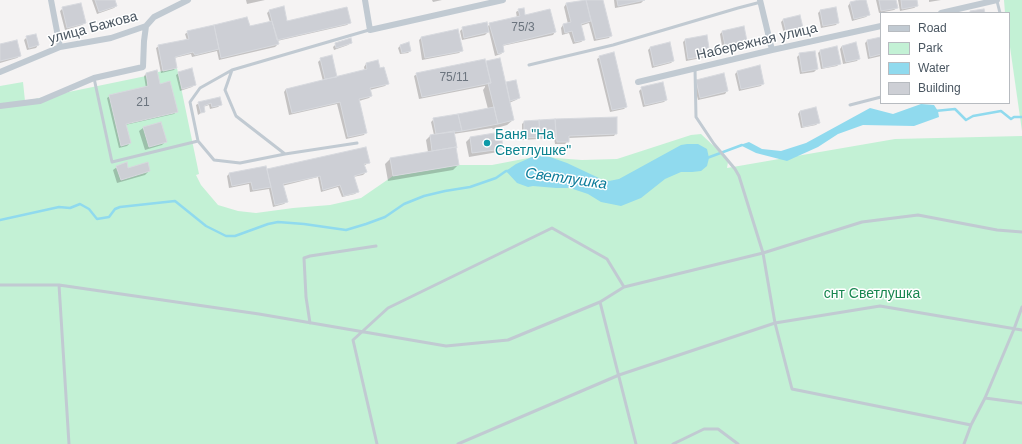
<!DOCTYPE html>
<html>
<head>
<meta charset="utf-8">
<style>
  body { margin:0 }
  #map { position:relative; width:1022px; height:444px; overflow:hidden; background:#f5f3f3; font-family:Arial,sans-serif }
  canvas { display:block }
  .legend { position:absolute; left:880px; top:12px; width:130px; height:92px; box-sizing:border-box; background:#fff; border:1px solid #b7bbc0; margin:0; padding:5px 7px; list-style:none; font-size:12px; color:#4a5661 }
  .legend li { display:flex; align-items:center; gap:8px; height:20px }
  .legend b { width:20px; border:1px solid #b7bbc0 }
</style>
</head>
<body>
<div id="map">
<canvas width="1022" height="444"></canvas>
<ul class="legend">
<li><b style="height:5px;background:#c1cad2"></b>Road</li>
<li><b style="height:11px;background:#c3f1d5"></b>Park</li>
<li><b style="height:11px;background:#90daee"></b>Water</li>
<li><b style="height:11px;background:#cdcfd5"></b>Building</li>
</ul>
</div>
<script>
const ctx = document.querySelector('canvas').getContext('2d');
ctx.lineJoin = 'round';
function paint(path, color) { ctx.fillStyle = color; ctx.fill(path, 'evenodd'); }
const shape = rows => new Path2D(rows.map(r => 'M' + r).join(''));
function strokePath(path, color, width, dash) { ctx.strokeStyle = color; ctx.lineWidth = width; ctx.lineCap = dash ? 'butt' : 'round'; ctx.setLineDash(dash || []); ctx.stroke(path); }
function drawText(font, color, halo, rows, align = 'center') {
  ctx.font = font + ' Arial,sans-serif'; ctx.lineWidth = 3; ctx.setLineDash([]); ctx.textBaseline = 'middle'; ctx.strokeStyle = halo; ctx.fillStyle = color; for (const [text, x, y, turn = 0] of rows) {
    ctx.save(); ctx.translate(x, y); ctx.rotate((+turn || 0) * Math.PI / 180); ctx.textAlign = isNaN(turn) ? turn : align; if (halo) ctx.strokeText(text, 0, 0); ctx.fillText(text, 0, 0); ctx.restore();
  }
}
paint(shape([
  [1004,0,1022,0,1022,131,1009,40,1009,13,1005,13],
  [177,68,199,174,196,175,201,185,218,205,238,211,256,213,293,208,330,205,361,198,393,176,459,165,492,165,544,155,555,158,582,160,617,159,691,135,701,134,721,153,728,162,727,168,895,139,1022,136,1022,444,0,444,0,86,23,82,25,101,146,76,146,73,157,70,158,72]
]), '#c3f1d5');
paint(shape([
  [921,104,934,105,938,111,939,117,914,126,863,125,838,134,818,147,787,161,756,153,740,145,749,142,762,149,781,151,806,143,870,108,893,114],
  [687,144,698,144,707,149,709,158,707,166,701,171,692,172,681,172,665,179,641,198,621,206,601,202,588,194,570,188,556,188,533,186,528,187,517,183,506,171,516,164,532,157,544,155,567,163,601,179,609,181,619,179,681,145]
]), '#90daee');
paint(shape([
  [92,0,114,0,116,6,114,8,97,14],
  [246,0,265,0,247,4],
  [432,0,442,0,433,2],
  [583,0,602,0,611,35,609,38,594,41,589,23,580,26,584,40,581,42,573,44,569,33,562,35,561,28,563,25,568,24,564,7,566,4,583,1],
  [614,0,644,0,641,3,615,8],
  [863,0,865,0,869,14,866,17,852,21,848,6,850,3],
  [876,0,895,0,897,8,894,10,879,13],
  [898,0,916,0,917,6,914,8,900,11],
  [929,0,941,0,929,2],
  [63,8,85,23,82,25,65,30,60,11],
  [270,10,286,22,350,22,347,25,277,41,278,44,275,47,219,60,217,51,192,57,191,54,174,58,176,67,174,70,161,73,156,48,159,46,187,40,185,34,188,32,247,18,250,27,270,22,267,13],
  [519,10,525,16,555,32,553,35,502,46,503,52,501,54,495,56,489,31,485,35,462,40,460,31,463,28,487,27,490,24,517,18,516,12],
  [820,11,838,22,836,25,821,28,818,13],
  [783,20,803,32,801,34,785,38,781,22],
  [743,27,747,45,744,48,723,52,720,34,722,32],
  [27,37,38,45,36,48,27,50,24,40],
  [422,37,462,50,459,53,422,60,419,40],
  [881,38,881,56,868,59,865,43,867,41],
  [685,40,709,54,707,57,686,61,683,42],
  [351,42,348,45,334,50,333,47,336,44],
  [855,43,859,58,857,61,843,64,840,49,842,46],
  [0,45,20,56,17,58,0,63],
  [401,45,410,51,408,53,400,54,398,48],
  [650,48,673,61,671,63,652,68,648,50],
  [836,48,839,64,837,66,821,69,818,53,820,51],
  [800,54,817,69,814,72,800,74,797,57],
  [600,57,626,107,624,109,610,112,597,59],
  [321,59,336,78,365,71,364,67,366,64,387,84,385,86,370,90,371,96,369,98,359,101,366,132,364,135,346,139,337,104,289,115,284,92,286,89,323,81,318,62],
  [486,62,505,84,515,81,519,98,516,100,509,103,513,120,507,125,493,129,492,128,453,134,458,165,453,170,388,181,385,164,390,159,428,152,426,140,430,136,434,135,431,122,434,119,488,109,483,90,485,87,485,86,419,99,414,76,417,74],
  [759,66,763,83,761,86,739,91,735,74,737,72],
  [179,73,195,84,192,87,180,91,176,75],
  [146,74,160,85,177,111,174,114,125,125,130,143,127,146,119,148,107,98,110,96,146,88,144,76],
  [697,81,727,91,725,94,698,100,694,84],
  [642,88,666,100,664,102,643,107,639,91],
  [219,98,221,104,218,107,210,109,209,105,203,107,204,111,198,115,196,105,199,103],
  [815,108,818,123,816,125,801,128,798,114,800,111],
  [616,118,616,133,614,136,568,138,568,141,565,144,555,144,554,138,522,140,522,124,524,122],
  [143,128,166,141,162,145,145,150,139,131],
  [470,138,502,148,498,152,469,157,466,142],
  [365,148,369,162,364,166,366,172,363,175,353,177,357,192,355,194,342,197,338,187,321,192,318,177,282,186,287,201,284,204,273,207,269,189,250,192,249,184,229,188,227,176,229,174,266,170],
  [117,167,127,169,149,171,145,175,117,183,113,170]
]), '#0003');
strokePath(shape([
  [935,111,955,109,966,120,973,116,1001,111,1011,119,1014,117,1022,117],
  [707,158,742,145],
  [0,220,59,207,70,208,80,204,89,209,97,219,109,217,115,209,120,207,175,201,206,226,226,236,235,236,268,224,278,222,304,224,346,230,366,224,385,217,404,204,424,196,445,191,470,187,496,178,506,171,508,171]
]), '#90daee', 2.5);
const building = shape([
  [95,0,115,0,117,6,99,12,95,0],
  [586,0,591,21,581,24,585,40,575,42,572,31,565,33,563,24,571,22,566,3,586,0],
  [586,0,603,0,612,36,596,39,586,0],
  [617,0,645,0,618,6,617,0],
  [859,0,866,0,870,15,854,19,850,2,859,0],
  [879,0,896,0,898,8,881,11,879,0],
  [901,0,917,0,918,6,902,9,901,0],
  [81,3,86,23,67,28,62,7,81,3],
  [284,6,287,21,347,7,351,23,277,40,269,10,284,6],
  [836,7,839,23,823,26,820,10,836,7],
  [524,8,525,15,550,9,556,32,503,45,504,52,498,54,489,23,520,16,518,9,524,8],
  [984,9,985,13,970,13,970,11,984,9],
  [800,15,804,32,787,36,783,19,800,15],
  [247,17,250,26,272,21,279,44,221,58,214,25,247,17],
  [487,22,489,32,464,38,462,27,487,22],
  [214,25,219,49,195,55,193,52,175,57,177,68,163,71,158,45,189,39,187,31,214,25],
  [744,26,748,46,726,50,722,31,744,26],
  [458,29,463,51,425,58,421,37,458,29],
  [36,34,39,45,29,48,26,36,36,34],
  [707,35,710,55,688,59,685,39,707,35],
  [881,37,881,54,870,57,867,40,881,37],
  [351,38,352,43,336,48,335,43,351,38],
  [17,40,21,56,0,61,0,44,17,40],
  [409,42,411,51,402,53,400,45,409,42],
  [670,42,674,61,654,66,650,47,670,42],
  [856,42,860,59,846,62,842,46,856,42],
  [837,46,841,64,823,68,820,50,837,46],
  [815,51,818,69,802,72,799,53,815,51],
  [614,52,627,107,612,110,599,56,614,52],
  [332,55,337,77,325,79,320,58,332,55],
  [500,58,514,120,498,124,488,83,491,83,486,61,500,58],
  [485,59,491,83,422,97,416,73,485,59],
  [378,60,380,68,384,67,389,84,370,88,372,96,359,99,367,133,348,137,340,102,292,113,286,89,367,69,366,63,378,60],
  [760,65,764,84,741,89,737,71,760,65],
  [192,68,196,85,182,89,178,72,192,68],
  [157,70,160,84,170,81,178,112,126,124,131,143,121,146,109,95,148,86,146,73,157,70],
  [724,73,728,91,700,98,696,80,724,73],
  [516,80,520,98,510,101,506,82,516,80],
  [663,82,667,100,645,105,641,87,663,82],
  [220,97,222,105,212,107,211,103,204,106,205,112,201,113,198,102,220,97],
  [494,107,498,124,462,131,458,114,494,107],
  [816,107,820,123,803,127,800,111,816,107],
  [458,114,462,131,436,134,433,118,458,114],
  [617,117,617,134,569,136,569,142,557,142,555,119,617,117],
  [555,119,556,136,540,137,539,120,555,119],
  [539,120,540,137,524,138,524,121,539,120],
  [161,122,167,142,149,147,143,127,161,122],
  [454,131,457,148,456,147,432,151,430,135,454,131],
  [501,132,503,149,472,153,470,137,501,132],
  [366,147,370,163,364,164,367,172,354,176,359,192,344,196,340,185,323,190,320,176,283,184,288,202,275,205,267,169,366,147],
  [456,147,459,165,393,176,390,158,456,147],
  [127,162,128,168,148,162,150,171,121,180,116,166,127,162],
  [266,166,271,187,253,190,251,182,232,186,229,173,266,166]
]);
paint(building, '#cdcfd5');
strokePath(building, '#d7d9de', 1);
strokePath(shape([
  [997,1,1000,13],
  [529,65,613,45,738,8,761,2],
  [695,69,696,117,714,144,735,169,739,176,763,253,775,323,792,389,971,425],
  [232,70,225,90,236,116,285,154],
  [94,78,112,162,198,141],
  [850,105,881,97],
  [357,143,285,154,240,163,214,160,198,141,190,102,200,88,232,70,369,30],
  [0,285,59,285,259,314,446,346,508,340,600,302,624,287,763,253,862,222,918,215,997,230,1022,232],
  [59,285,69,444],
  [600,302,636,444],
  [310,323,306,297,304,258,310,256,376,246],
  [985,398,1022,403],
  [377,444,353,340,388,308,552,228,607,259,624,287],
  [458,444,619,375,775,323,880,306,1022,330],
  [673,444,704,429,718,429,738,444],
  [964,444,971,425,985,398,1014,329,1022,307]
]), '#c1cad2', 3);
strokePath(shape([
  [51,0,60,47],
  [365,0,370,30,503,0],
  [760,0,772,50],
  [941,13,997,0],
  [0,72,60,47,111,38,146,26,154,17,188,0],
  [638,82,772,50,881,26],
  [0,106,40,101,94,78,143,67,144,41,146,26]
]), '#c1cad2', 6);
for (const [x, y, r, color] of [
  [487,143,4,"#0f9aa8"]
]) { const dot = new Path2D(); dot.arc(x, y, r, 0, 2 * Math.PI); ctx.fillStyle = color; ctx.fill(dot); strokePath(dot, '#fff', 1.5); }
drawText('12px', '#6b747e', null, [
  ["75/3",523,28],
  ["75/11",454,78],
  ["21",143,103]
]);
drawText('14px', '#4a5661', '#fff', [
  ["улица Бажова",93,28,-15],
  ["Набережная улица",757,42,-13]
]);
drawText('14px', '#0d838f', '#fff', [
  ["Баня \"На",495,135],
  ["Светлушке\"",495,151]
], 'left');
drawText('14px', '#17864f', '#fff', [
  ["снт Светлушка",872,294]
]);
drawText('italic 15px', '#0c7c9b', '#fff', [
  ["Светлушка",566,179,8]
]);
</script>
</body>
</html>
